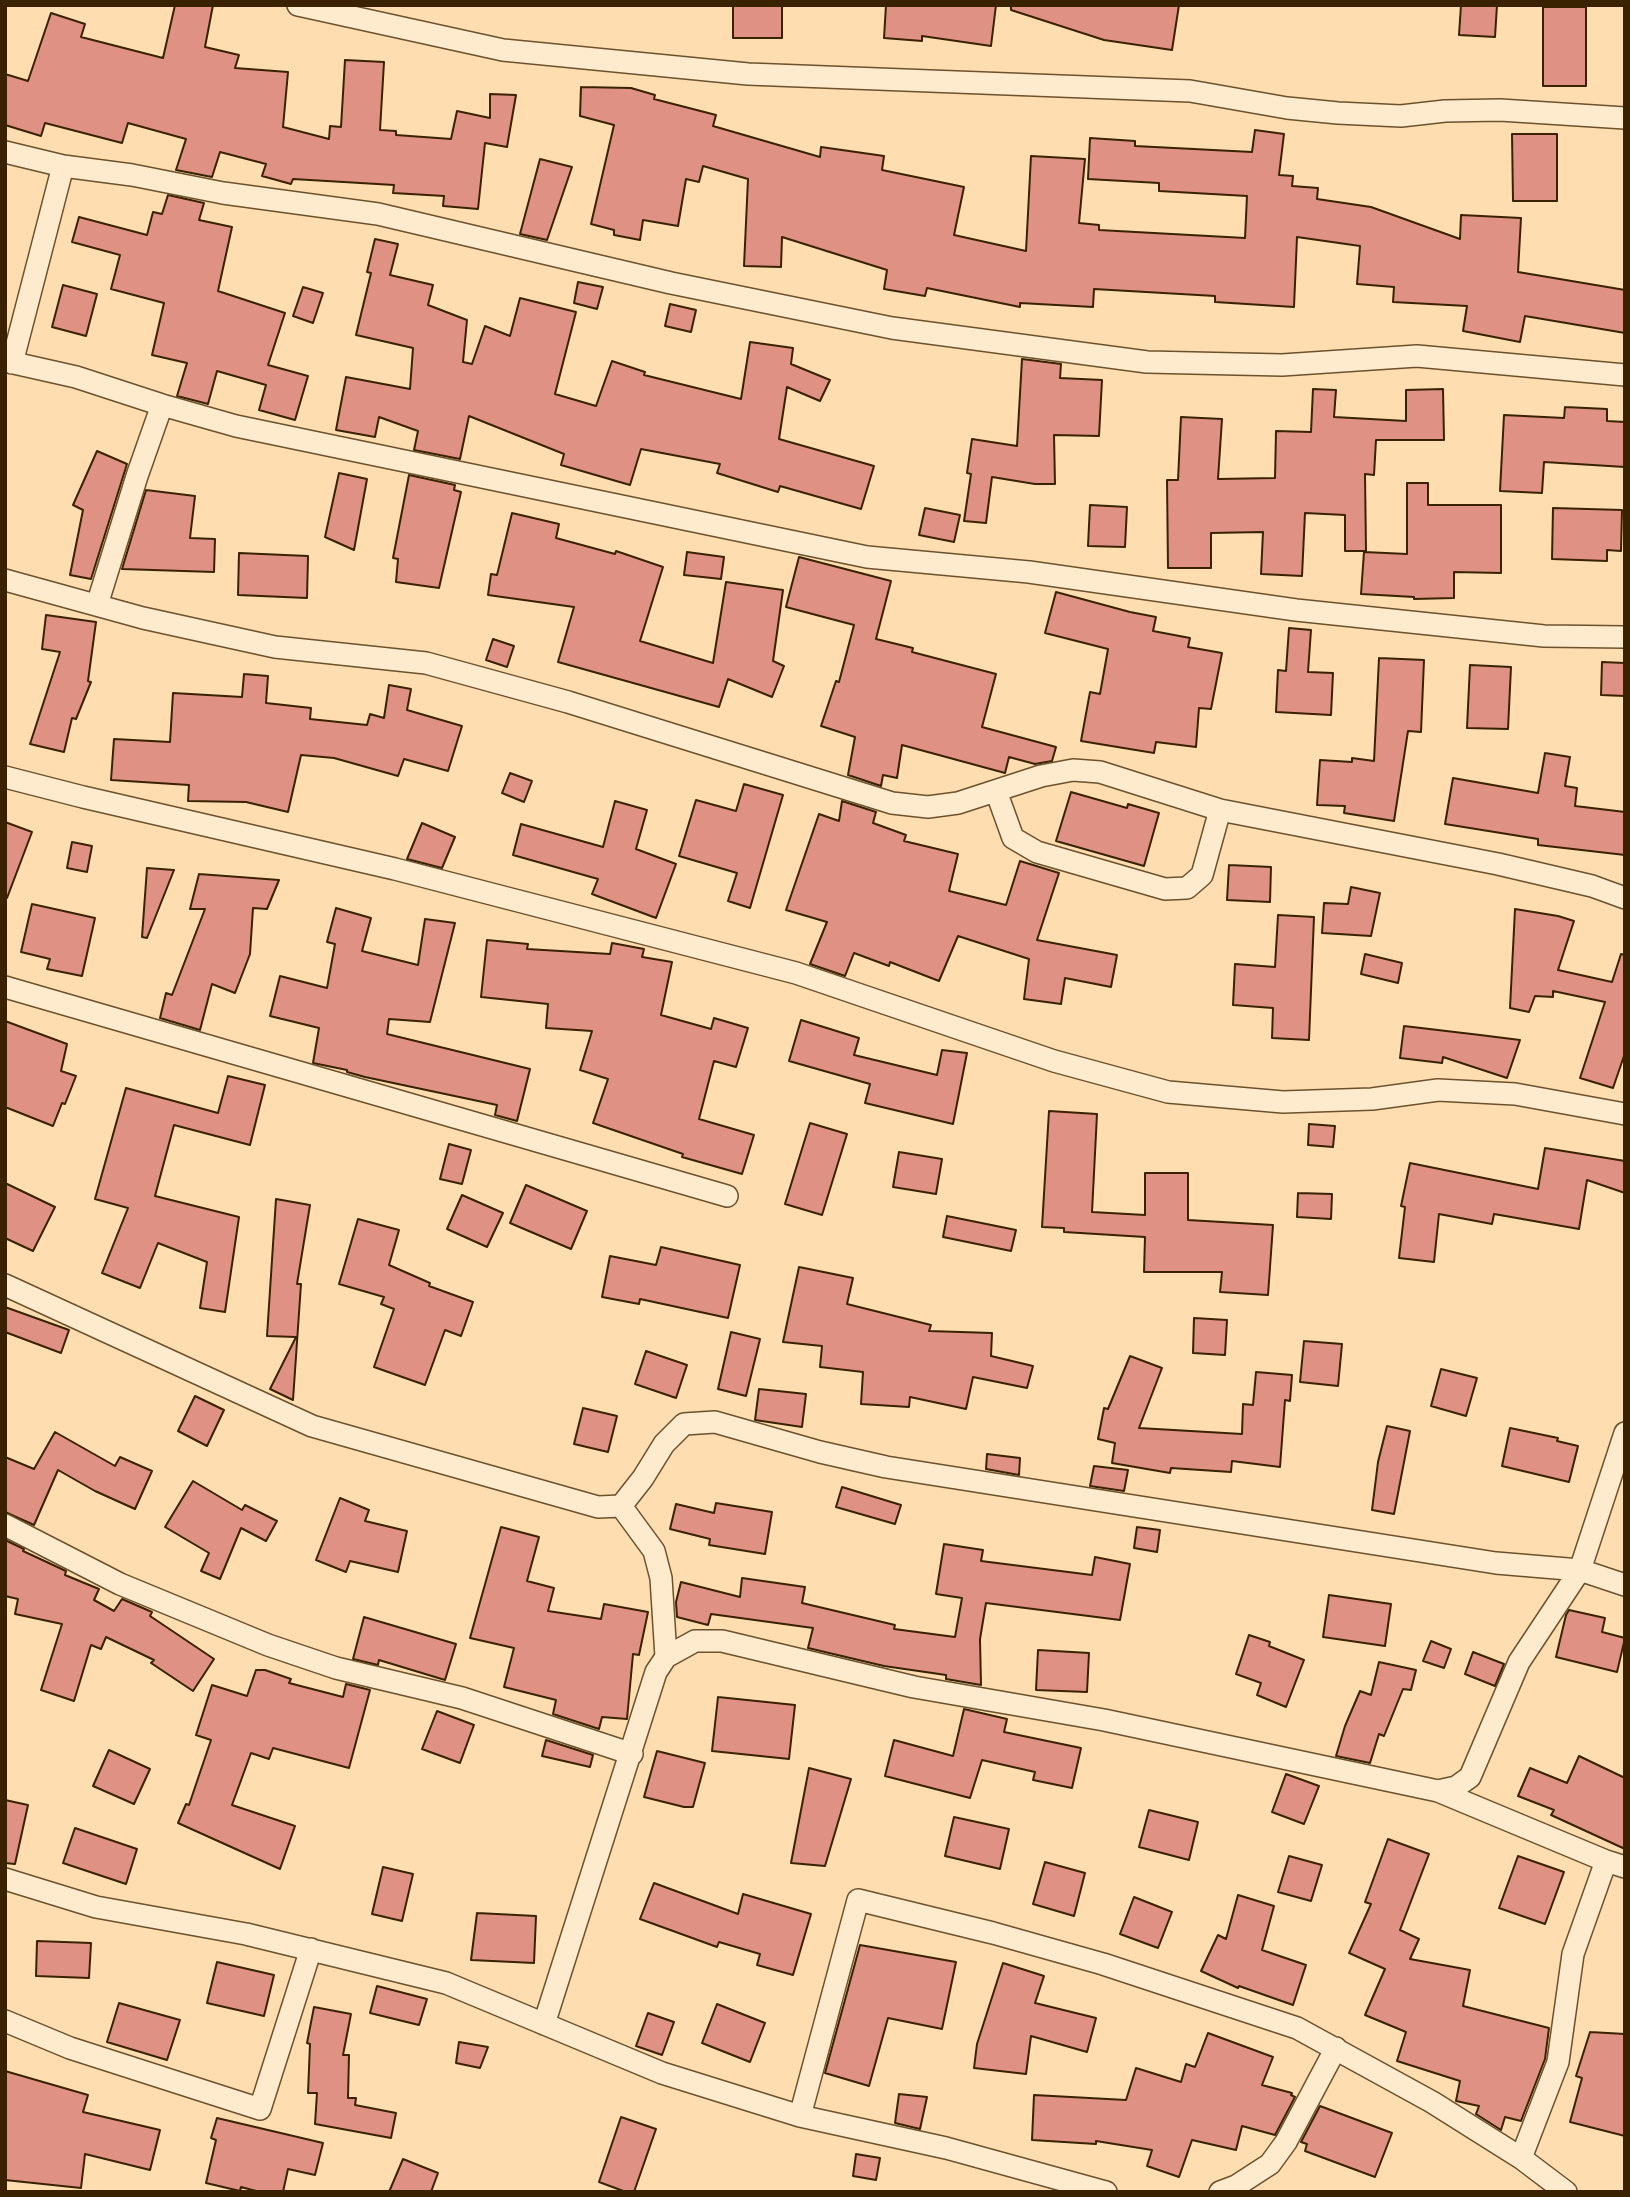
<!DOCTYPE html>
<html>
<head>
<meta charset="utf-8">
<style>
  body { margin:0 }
  #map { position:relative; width:1630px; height:2197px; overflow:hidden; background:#fedeb1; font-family:"EB Garamond",serif }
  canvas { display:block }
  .frame { position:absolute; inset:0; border:7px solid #3a2200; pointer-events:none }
</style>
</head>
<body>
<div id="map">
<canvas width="1630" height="2197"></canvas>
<div class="frame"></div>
</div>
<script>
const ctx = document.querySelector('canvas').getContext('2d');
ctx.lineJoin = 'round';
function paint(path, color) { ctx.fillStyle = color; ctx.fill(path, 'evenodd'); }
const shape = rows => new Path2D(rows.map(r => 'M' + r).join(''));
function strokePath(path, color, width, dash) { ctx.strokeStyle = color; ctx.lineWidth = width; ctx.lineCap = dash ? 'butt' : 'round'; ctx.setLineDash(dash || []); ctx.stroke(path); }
const building = shape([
  [175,5,213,5,205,47,239,55,235,68,288,72,283,127,329,139,330,126,341,127,345,60,384,62,380,130,396,131,396,135,451,139,457,111,490,118,490,94,516,95,507,147,485,143,478,209,443,206,444,196,393,193,394,185,293,179,291,184,262,176,266,164,220,152,212,177,176,170,186,139,128,123,122,143,45,123,41,136,5,125,5,74,28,81,51,13,85,24,81,37,163,58,175,5],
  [733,5,782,5,782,38,733,38,733,5],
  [886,5,996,5,991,46,922,36,922,41,884,38,886,5],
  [1011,5,1179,5,1172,50,1104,40,1011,10,1011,5],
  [1461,5,1497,5,1495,37,1459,35,1461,5],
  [1543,7,1586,7,1586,86,1543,86,1543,7],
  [581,87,631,88,655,95,654,99,716,115,713,126,820,157,821,147,884,156,882,170,964,187,954,235,1026,251,1031,156,1085,159,1079,223,1099,225,1099,230,1245,238,1247,196,1159,191,1159,183,1088,179,1090,138,1135,141,1135,146,1252,152,1255,130,1284,134,1279,175,1293,176,1292,186,1318,188,1317,199,1371,207,1460,239,1461,215,1521,218,1518,272,1625,290,1625,333,1525,316,1520,342,1463,331,1467,306,1393,302,1394,287,1357,284,1360,246,1297,237,1294,307,1215,302,1215,296,1094,289,1093,307,1020,303,1020,307,927,288,925,296,884,289,887,270,782,237,781,267,744,266,748,179,703,166,699,182,686,179,678,226,643,220,640,240,614,235,614,230,591,224,614,125,580,116,581,87],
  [1512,134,1557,134,1557,201,1513,201,1512,134],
  [540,159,572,167,547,240,520,234,540,159],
  [168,195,204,203,199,220,232,227,218,291,285,313,268,365,308,376,295,420,259,410,266,385,217,371,208,404,177,396,187,363,152,355,164,303,111,289,120,255,72,242,79,217,147,235,153,212,162,214,168,195],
  [375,239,398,244,390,275,433,285,428,305,467,320,463,362,472,364,485,326,510,336,520,298,576,312,555,394,596,406,612,361,645,372,644,375,741,399,750,342,793,348,791,364,830,380,820,401,787,387,779,439,874,466,861,509,780,486,778,492,717,473,720,464,641,449,630,485,561,465,564,454,469,416,460,459,414,450,418,431,379,417,375,437,336,430,346,377,410,389,413,348,356,335,371,273,367,272,375,239],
  [578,282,603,287,597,309,574,303,578,282],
  [63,285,97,294,86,336,52,327,63,285],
  [303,287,323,293,313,323,293,316,303,287],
  [670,304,696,310,691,332,665,326,670,304],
  [1022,359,1061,364,1060,378,1102,380,1099,436,1054,435,1055,484,1035,484,992,477,986,523,964,521,971,474,967,473,972,439,1017,446,1022,359],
  [1313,389,1336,390,1334,417,1406,421,1406,390,1443,389,1444,440,1376,440,1374,475,1365,474,1366,551,1345,551,1345,515,1305,513,1302,576,1261,574,1263,532,1211,533,1211,568,1168,568,1167,480,1178,480,1181,417,1222,419,1218,479,1275,478,1276,431,1311,432,1313,389],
  [1565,407,1607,409,1607,421,1625,422,1625,467,1544,462,1542,493,1500,491,1504,415,1564,418,1565,407],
  [97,451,127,464,91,579,70,575,83,510,73,505,97,451],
  [339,473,367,479,354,550,325,537,339,473],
  [409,475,455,485,454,490,461,492,439,588,396,582,398,559,393,558,409,475],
  [1407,483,1428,483,1428,505,1501,505,1501,573,1454,572,1454,598,1414,599,1414,597,1361,594,1364,552,1407,554,1407,483],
  [146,490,195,496,190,538,215,539,214,572,122,569,146,490],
  [1090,505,1127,507,1125,547,1088,546,1090,505],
  [925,508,960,515,954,542,919,535,925,508],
  [1553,508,1622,510,1621,551,1607,550,1607,561,1552,559,1553,508],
  [512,513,559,524,556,538,615,554,616,551,663,567,640,641,713,663,726,582,783,590,773,661,784,666,772,697,728,679,719,707,558,662,574,607,488,595,491,574,497,575,512,513],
  [687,552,724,557,721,579,684,575,687,552],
  [239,553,308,556,307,598,238,595,239,553],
  [799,557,891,581,876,639,913,648,912,652,996,674,982,727,1056,747,1052,761,1035,764,1009,757,1005,773,902,745,897,778,883,775,881,786,848,775,855,737,821,726,836,681,839,682,854,625,786,607,799,557],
  [1056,592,1130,612,1156,617,1153,631,1190,638,1188,647,1222,653,1211,709,1199,708,1196,747,1156,742,1154,753,1081,741,1090,692,1100,694,1108,649,1045,633,1056,592],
  [46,615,96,622,88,681,91,682,76,719,72,718,64,752,30,744,60,652,42,649,46,615],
  [1289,628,1311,630,1308,672,1333,673,1331,715,1276,712,1278,670,1286,671,1289,628],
  [493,639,514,646,507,667,486,660,493,639],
  [1379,658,1424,660,1421,732,1408,731,1394,821,1344,813,1345,806,1317,805,1320,760,1352,762,1352,758,1374,761,1379,658],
  [1602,662,1625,663,1625,696,1601,695,1602,662],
  [1470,665,1511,667,1508,729,1467,728,1470,665],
  [244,674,268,676,266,703,311,708,310,719,367,725,370,714,384,718,389,685,411,689,407,710,462,726,448,771,404,759,398,776,334,758,301,755,288,812,246,802,188,801,189,785,111,780,114,739,170,742,173,693,242,697,244,674],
  [1545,753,1570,757,1565,786,1577,788,1575,806,1625,812,1625,855,1538,845,1538,839,1445,824,1453,778,1538,793,1545,753],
  [510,773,532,781,524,802,502,793,510,773],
  [744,784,783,795,750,908,728,901,737,873,679,856,696,800,736,811,744,784],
  [1071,792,1127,808,1128,804,1159,813,1144,866,1056,841,1071,792],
  [615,801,647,810,636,849,676,864,656,918,592,894,598,879,513,855,521,824,603,847,615,801],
  [842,801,876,812,873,823,906,835,904,841,958,854,949,891,1006,905,1020,861,1059,873,1037,940,1117,955,1111,987,1065,978,1061,1004,1024,999,1029,959,958,936,939,981,890,962,889,966,854,953,845,976,810,964,827,922,786,910,819,814,839,821,842,801],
  [5,822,32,832,7,898,5,898,5,822],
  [422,823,455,837,442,868,407,859,422,823],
  [72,842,92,846,87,872,67,868,72,842],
  [1229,865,1271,867,1270,902,1227,900,1229,865],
  [147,868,174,870,147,938,142,937,147,868],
  [199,874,279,880,267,909,253,908,250,954,235,993,212,984,200,1030,160,1018,166,993,172,995,205,909,190,909,199,874],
  [1351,887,1380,893,1371,936,1322,933,1324,903,1348,904,1351,887],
  [32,904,95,918,82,976,47,969,50,959,21,952,32,904],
  [336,908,371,918,362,951,418,965,425,919,455,923,430,1022,389,1019,387,1034,530,1069,517,1121,495,1115,497,1105,365,1077,347,1072,347,1070,313,1063,319,1028,270,1016,280,976,327,988,335,944,327,942,336,908],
  [1515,909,1558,916,1574,921,1558,970,1612,982,1621,954,1625,955,1625,1053,1613,1088,1580,1078,1605,1002,1553,991,1553,997,1535,996,1529,1012,1510,1008,1515,909],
  [1278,915,1314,917,1309,1040,1272,1038,1273,1008,1233,1005,1235,964,1275,967,1278,915],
  [487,940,528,944,527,949,610,954,612,943,644,949,642,957,672,962,661,1015,711,1029,714,1018,748,1028,736,1067,714,1061,699,1119,754,1135,742,1174,682,1157,683,1154,593,1123,608,1079,580,1070,592,1031,546,1028,548,1004,481,997,487,940],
  [1365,954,1402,963,1398,983,1361,974,1365,954],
  [801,1020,859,1038,854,1055,937,1075,942,1050,967,1053,953,1124,865,1103,870,1084,789,1061,801,1020],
  [5,1021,67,1044,61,1071,76,1076,65,1104,62,1103,53,1126,5,1107,5,1021],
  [1404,1026,1480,1035,1520,1040,1507,1078,1443,1057,1442,1063,1400,1058,1404,1026],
  [228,1076,265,1085,250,1145,174,1125,155,1196,239,1217,225,1312,200,1308,207,1262,158,1243,140,1288,102,1273,128,1208,95,1199,126,1088,218,1113,228,1076],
  [1049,1111,1097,1114,1092,1212,1145,1215,1145,1173,1188,1173,1188,1220,1273,1225,1268,1295,1220,1292,1222,1272,1144,1272,1145,1237,1064,1232,1064,1228,1042,1227,1049,1111],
  [810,1123,847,1134,822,1215,785,1204,810,1123],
  [1309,1124,1335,1126,1333,1147,1308,1145,1309,1124],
  [449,1144,471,1150,462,1184,440,1179,449,1144],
  [1545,1148,1625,1161,1625,1193,1587,1180,1579,1229,1494,1214,1492,1224,1439,1214,1434,1262,1399,1258,1405,1207,1401,1206,1410,1163,1538,1189,1545,1148],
  [899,1152,942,1159,936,1194,893,1187,899,1152],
  [5,1183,55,1207,33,1251,5,1238,5,1183],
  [526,1185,587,1211,571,1249,510,1223,526,1185],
  [1298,1193,1332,1194,1331,1219,1297,1217,1298,1193],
  [462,1195,503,1213,487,1247,447,1229,462,1195],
  [276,1199,310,1205,297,1284,301,1284,293,1400,270,1389,296,1337,267,1336,276,1199],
  [947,1216,1016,1230,1011,1251,943,1237,947,1216],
  [358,1219,399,1230,389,1265,430,1283,429,1286,473,1302,461,1336,445,1330,425,1385,374,1367,394,1309,381,1304,384,1297,339,1284,358,1219],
  [661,1247,740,1265,728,1318,640,1299,639,1304,602,1297,610,1256,656,1265,661,1247],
  [799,1267,853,1278,847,1304,931,1325,929,1331,992,1333,991,1356,1033,1366,1027,1388,973,1377,966,1409,910,1397,909,1407,861,1404,863,1372,820,1367,822,1346,783,1342,799,1267],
  [5,1307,69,1330,61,1353,5,1332,5,1307],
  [1194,1318,1227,1320,1225,1355,1193,1353,1194,1318],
  [731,1332,760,1339,746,1396,718,1389,731,1332],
  [1304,1341,1342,1344,1338,1386,1300,1382,1304,1341],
  [646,1351,687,1365,676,1398,635,1384,646,1351],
  [1130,1356,1162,1368,1139,1428,1242,1434,1243,1404,1253,1405,1256,1372,1292,1375,1290,1401,1285,1400,1280,1467,1232,1461,1231,1472,1171,1468,1170,1473,1112,1463,1115,1443,1098,1439,1104,1408,1108,1409,1130,1356],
  [1441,1369,1477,1378,1466,1416,1431,1406,1441,1369],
  [759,1389,806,1394,802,1427,755,1420,759,1389],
  [195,1396,224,1410,207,1446,178,1431,195,1396],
  [583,1408,617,1416,608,1452,574,1444,583,1408],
  [1387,1426,1410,1431,1394,1514,1372,1510,1378,1462,1387,1426],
  [1510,1428,1558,1438,1557,1441,1578,1446,1569,1482,1502,1466,1510,1428],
  [55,1432,115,1466,120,1457,152,1471,135,1509,95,1491,58,1470,34,1525,5,1512,5,1457,34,1469,55,1432],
  [987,1454,1020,1458,1019,1475,986,1469,987,1454],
  [1094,1466,1128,1470,1124,1491,1090,1486,1094,1466],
  [193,1481,242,1510,245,1505,277,1521,266,1541,241,1528,220,1579,201,1571,209,1553,165,1527,193,1481],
  [842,1487,901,1505,895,1524,836,1507,842,1487],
  [340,1498,369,1510,365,1521,407,1531,398,1572,350,1561,346,1572,316,1560,340,1498],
  [716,1503,772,1512,765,1554,709,1545,710,1539,670,1529,676,1504,714,1513,716,1503],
  [501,1527,539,1537,527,1581,554,1588,548,1611,601,1619,604,1604,648,1612,639,1655,633,1654,627,1719,602,1717,599,1729,553,1714,556,1700,504,1687,514,1648,470,1638,501,1527],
  [1137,1527,1160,1530,1157,1552,1134,1548,1137,1527],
  [5,1540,24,1549,23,1551,66,1571,65,1575,99,1589,94,1600,114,1611,122,1599,152,1612,150,1616,214,1659,193,1691,151,1663,154,1660,106,1637,101,1649,91,1645,74,1701,41,1690,62,1624,15,1614,18,1599,5,1596,5,1540],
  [944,1544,983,1550,981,1561,1092,1575,1095,1557,1130,1564,1120,1620,986,1603,980,1639,981,1685,946,1679,946,1675,884,1666,808,1648,813,1628,711,1614,708,1625,677,1617,676,1602,681,1582,740,1597,742,1578,805,1587,802,1603,895,1625,894,1629,955,1637,962,1598,936,1594,944,1544],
  [1329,1595,1391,1604,1385,1646,1323,1637,1329,1595],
  [1569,1610,1605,1618,1602,1632,1625,1638,1617,1672,1556,1657,1566,1615,1569,1610],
  [364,1617,456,1644,445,1680,379,1660,378,1665,353,1659,364,1617],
  [1249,1635,1270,1642,1269,1646,1304,1660,1286,1707,1257,1695,1261,1683,1236,1674,1249,1635],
  [1431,1641,1451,1649,1444,1668,1423,1661,1431,1641],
  [1038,1650,1089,1653,1087,1692,1036,1690,1038,1650],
  [1473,1652,1504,1664,1495,1686,1465,1674,1473,1652],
  [1379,1662,1416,1670,1411,1690,1403,1689,1384,1736,1379,1734,1370,1763,1336,1756,1345,1726,1360,1691,1371,1695,1379,1662],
  [256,1670,265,1670,291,1679,289,1683,343,1697,346,1684,370,1690,349,1768,273,1748,269,1759,251,1753,232,1805,295,1826,280,1869,178,1823,186,1804,189,1805,211,1740,196,1735,212,1685,247,1696,256,1670],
  [718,1697,795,1705,789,1759,712,1751,718,1697],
  [964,1709,1007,1719,1004,1732,1081,1748,1072,1788,1033,1780,1035,1772,982,1760,970,1798,885,1776,894,1740,953,1756,964,1709],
  [437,1711,474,1725,460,1763,422,1749,437,1711],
  [546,1740,593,1755,590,1767,542,1756,546,1740],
  [109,1750,150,1769,134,1804,93,1786,109,1750],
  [657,1751,705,1763,693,1807,684,1807,644,1797,657,1751],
  [1579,1756,1625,1778,1625,1849,1551,1815,1554,1810,1518,1796,1530,1768,1567,1783,1579,1756],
  [809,1768,851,1779,825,1866,791,1863,809,1768],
  [1286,1774,1319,1786,1304,1824,1272,1812,1286,1774],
  [5,1800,28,1805,15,1864,5,1863,5,1800],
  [1149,1810,1198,1822,1189,1860,1139,1847,1149,1810],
  [954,1817,1009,1829,1000,1869,945,1856,954,1817],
  [75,1828,137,1849,126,1884,63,1863,75,1828],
  [1388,1839,1429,1854,1400,1930,1419,1939,1410,1959,1470,1970,1463,2006,1549,2028,1545,2059,1521,2121,1505,2117,1501,2130,1476,2114,1479,2106,1456,2101,1460,2081,1397,2061,1406,2032,1365,2015,1385,1969,1349,1953,1371,1904,1365,1902,1388,1839],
  [1289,1856,1322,1865,1311,1901,1278,1892,1289,1856],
  [1518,1856,1564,1872,1545,1924,1499,1908,1518,1856],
  [1045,1862,1085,1873,1074,1916,1033,1904,1045,1862],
  [383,1867,413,1874,402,1921,372,1914,383,1867],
  [654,1883,738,1914,743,1894,811,1914,793,1975,757,1965,760,1954,719,1942,717,1947,640,1919,654,1883],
  [1238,1895,1274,1906,1262,1950,1306,1965,1293,2005,1239,1986,1238,1988,1201,1971,1218,1935,1226,1939,1238,1895],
  [1134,1897,1172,1912,1158,1948,1120,1934,1134,1897],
  [477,1913,536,1916,534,1963,471,1960,477,1913],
  [37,1941,91,1943,89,1978,36,1976,37,1941],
  [860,1945,956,1962,942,2029,888,2018,869,2086,825,2073,860,1945],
  [217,1962,274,1975,264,2016,207,2003,217,1962],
  [1003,1963,1044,1976,1035,2003,1096,2018,1087,2052,1031,2036,1026,2074,974,2068,977,2044,1003,1963],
  [377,1986,427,1999,419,2025,370,2013,377,1986],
  [119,2003,180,2020,167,2060,107,2042,119,2003],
  [717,2004,765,2023,750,2062,702,2043,717,2004],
  [314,2007,351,2014,343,2055,349,2055,348,2098,356,2098,355,2105,396,2113,391,2138,315,2124,317,2093,308,2093,310,2044,307,2043,314,2007],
  [648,2013,674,2022,662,2055,636,2046,648,2013],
  [1590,2032,1625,2034,1625,2136,1570,2122,1582,2078,1576,2076,1590,2032],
  [1208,2033,1273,2057,1262,2085,1292,2093,1291,2095,1295,2097,1275,2135,1242,2126,1236,2150,1192,2140,1179,2177,1147,2166,1152,2150,1096,2141,1096,2144,1032,2140,1034,2095,1126,2100,1136,2068,1181,2082,1186,2064,1195,2067,1208,2033],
  [459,2042,488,2047,480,2068,456,2063,459,2042],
  [5,2071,88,2095,83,2112,160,2130,150,2170,85,2154,81,2188,5,2180,5,2071],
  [899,2094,927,2097,920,2129,895,2123,899,2094],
  [1320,2106,1392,2133,1375,2177,1305,2151,1307,2144,1301,2142,1320,2106],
  [621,2117,656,2129,634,2192,626,2192,599,2182,621,2117],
  [217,2118,323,2143,315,2175,288,2169,283,2192,260,2192,241,2187,240,2191,206,2183,216,2140,211,2138,217,2118],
  [856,2154,880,2158,876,2180,853,2176,856,2154],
  [403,2159,438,2173,431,2192,389,2192,403,2159]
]);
paint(building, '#df9284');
strokePath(building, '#3a2200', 2);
const street = shape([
  [298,5,503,50,748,74,1190,91,1287,108,1338,113,1401,116,1445,111,1500,110,1625,118],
  [5,152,63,166,132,175,223,193,378,214,671,283,892,328,1147,362,1282,365,1417,356,1625,375],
  [5,361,76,377,162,405,236,426,867,557,1029,572,1296,610,1544,636,1625,637],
  [12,363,63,166],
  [5,580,143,618,275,647,426,663,568,702,892,803,928,807,958,803,1041,776,1073,770,1100,772,1220,810,1498,864,1592,886,1625,898],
  [97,605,137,476,162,405],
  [5,777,83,797,395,869,796,973,1054,1061,1168,1092,1283,1102,1372,1099,1438,1090,1515,1094,1625,1114],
  [996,791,1013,838,1037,852,1165,889,1187,888,1202,875,1220,810],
  [5,987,727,1196],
  [5,1285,312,1426,598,1507,621,1506,643,1478,664,1444,684,1424,715,1422,820,1452,886,1467,1496,1563,1580,1570,1625,1585],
  [621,1506,654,1551,661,1578,666,1657],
  [5,1525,120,1584,268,1645,336,1668,462,1698,632,1754],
  [1438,1791,1606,1861,1625,1867],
  [5,1879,96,1907,246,1934,446,1983,662,2073,800,2116,946,2148,1106,2192],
  [5,2021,70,2048,260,2109,311,1949],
  [544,2024,656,1672,666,1657,695,1641,722,1641,914,1687,1104,1720,1438,1791,1456,1787,1470,1777,1519,1662,1580,1570,1625,1433],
  [800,2116,858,1900,993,1933,1103,1964,1297,2028,1432,2102,1521,2158,1566,2192],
  [1521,2158,1558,2062,1573,1954,1606,1861],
  [1220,2192,1236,2186,1270,2164,1286,2142,1336,2048]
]);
strokePath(street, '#6b512c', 24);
strokePath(street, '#feeacc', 21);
</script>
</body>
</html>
